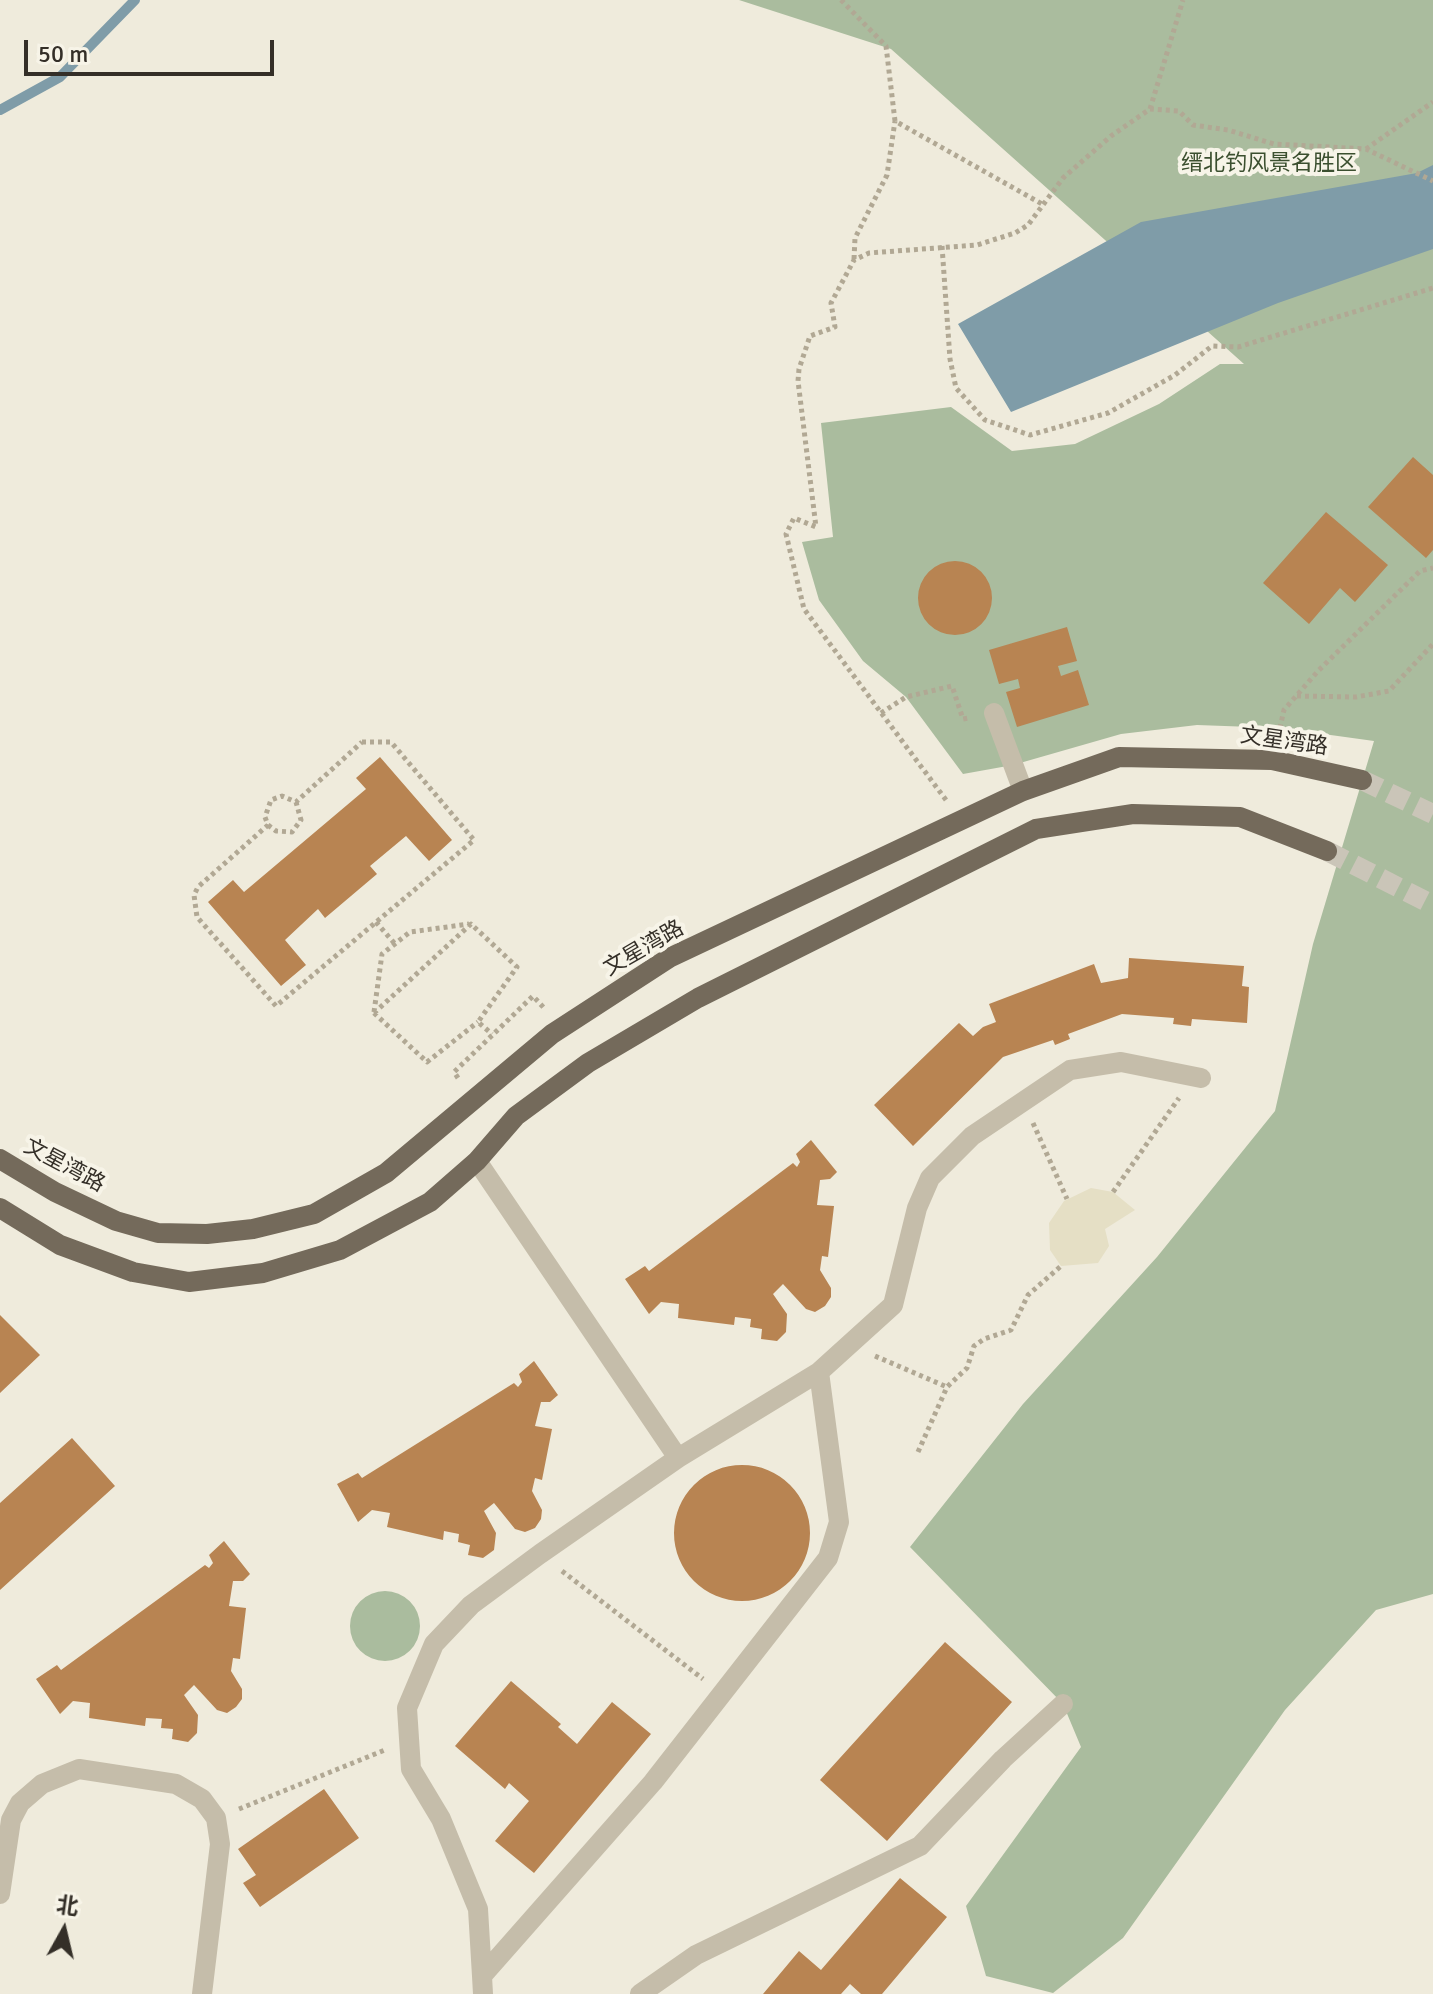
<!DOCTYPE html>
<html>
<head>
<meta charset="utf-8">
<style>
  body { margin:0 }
  #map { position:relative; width:1433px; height:1994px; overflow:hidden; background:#efebdc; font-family:Signika,"Noto Sans SC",sans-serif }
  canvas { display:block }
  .north { position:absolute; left:24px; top:1890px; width:80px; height:80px; -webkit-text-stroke:6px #f7f4e8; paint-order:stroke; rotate:8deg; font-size:22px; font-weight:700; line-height:32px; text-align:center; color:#342f28 }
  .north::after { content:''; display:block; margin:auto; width:28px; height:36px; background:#342f28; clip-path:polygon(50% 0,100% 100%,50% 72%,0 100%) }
  .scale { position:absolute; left:24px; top:40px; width:250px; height:36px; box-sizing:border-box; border:4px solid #342f28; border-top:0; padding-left:10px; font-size:24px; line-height:28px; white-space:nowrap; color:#342f28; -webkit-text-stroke:6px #f7f4e8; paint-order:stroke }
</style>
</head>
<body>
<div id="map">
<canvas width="1433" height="1994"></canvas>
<div class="north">北</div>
<div class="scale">50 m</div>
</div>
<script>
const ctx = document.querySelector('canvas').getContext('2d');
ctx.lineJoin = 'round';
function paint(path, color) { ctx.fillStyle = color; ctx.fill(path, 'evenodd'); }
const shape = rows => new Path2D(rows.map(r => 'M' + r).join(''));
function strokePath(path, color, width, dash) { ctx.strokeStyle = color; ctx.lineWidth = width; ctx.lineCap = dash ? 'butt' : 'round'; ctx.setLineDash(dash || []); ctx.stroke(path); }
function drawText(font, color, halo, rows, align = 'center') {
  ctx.font = font + ' Signika,"Noto Sans SC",sans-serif'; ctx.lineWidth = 8; ctx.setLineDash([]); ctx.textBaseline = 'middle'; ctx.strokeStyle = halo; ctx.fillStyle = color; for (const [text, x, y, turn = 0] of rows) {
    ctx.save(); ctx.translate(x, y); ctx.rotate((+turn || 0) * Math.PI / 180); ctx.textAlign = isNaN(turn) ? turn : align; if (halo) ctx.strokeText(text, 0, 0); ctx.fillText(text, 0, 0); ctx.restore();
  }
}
paint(shape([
  [739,0,1433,0,1433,1594,1376,1610,1285,1710,1123,1938,1053,1993,986,1976,966,1906,1081,1747,1063,1704,910,1547,1023,1404,1157,1257,1275,1111,1313,944,1374,741,1280,728,1197,725,1121,734,1013,765,963,774,906,697,863,661,819,600,802,542,833,537,821,423,951,407,1012,451,1075,444,1159,404,1220,364,1244,364,891,49],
  '350 1626a35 35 0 1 1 70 0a35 35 0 1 1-70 0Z'
]), '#aabc9e');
paint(shape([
  [1091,1188,1113,1192,1135,1210,1105,1229,1109,1246,1098,1263,1061,1266,1050,1250,1049,1223,1064,1201]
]), '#e5dfc5');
paint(shape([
  [1433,165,1433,249,1278,303,1011,412,958,324,1141,222,1417,173]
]), '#7f9ca8');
strokePath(shape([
  [0,110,60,77,135,0]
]), '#7f9ca8', 10);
paint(shape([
  [1413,457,1433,475,1433,550,1426,558,1368,507],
  [1326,512,1388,565,1355,602,1340,588,1309,624,1263,583],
  '918 598a37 37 0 1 1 74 0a37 37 0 1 1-74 0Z',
  [1067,627,1077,661,1058,666,1061,676,1078,670,1089,705,1017,727,1006,692,1020,688,1018,679,999,684,989,650],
  [380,757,452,840,429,861,406,836,370,866,377,874,325,918,318,909,285,940,306,965,281,986,208,902,233,880,244,892,366,789,356,778],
  [1129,958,1244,966,1242,986,1249,987,1247,1023,1192,1019,1191,1026,1173,1024,1174,1018,1122,1014,1068,1034,1070,1039,1055,1045,1053,1040,1003,1057,913,1146,874,1105,959,1023,973,1036,983,1027,996,1022,989,1004,1094,964,1101,983,1128,978],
  [811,1140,837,1172,830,1179,820,1180,817,1205,834,1206,828,1257,822,1256,820,1270,831,1288,831,1297,825,1306,815,1312,806,1309,783,1284,773,1294,787,1314,786,1332,777,1341,761,1339,762,1329,750,1327,751,1319,735,1317,734,1325,678,1318,679,1304,661,1302,649,1314,625,1279,645,1266,649,1271,793,1163,797,1167,800,1162,796,1154],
  [0,1315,40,1355,0,1393],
  [534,1361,558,1395,550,1402,541,1402,535,1426,552,1429,542,1480,535,1478,532,1491,542,1510,541,1519,535,1528,525,1532,515,1529,494,1503,484,1511,496,1533,494,1550,483,1558,468,1555,470,1545,458,1542,459,1534,444,1531,443,1540,387,1527,390,1513,372,1510,358,1522,337,1484,358,1473,362,1478,514,1383,518,1387,522,1382,519,1374],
  [72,1438,115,1486,0,1590,0,1503],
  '674 1533a68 68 0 1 1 136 0a68 68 0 1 1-136 0Z',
  [224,1541,250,1574,243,1581,233,1581,229,1606,246,1608,240,1659,233,1658,231,1671,242,1689,242,1699,236,1707,227,1713,217,1710,194,1685,184,1695,198,1715,197,1733,188,1742,172,1739,173,1729,161,1728,162,1719,146,1718,145,1726,89,1718,90,1703,73,1701,60,1714,36,1679,57,1665,61,1670,205,1565,209,1568,213,1563,209,1555],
  [945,1642,1012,1702,887,1841,820,1780],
  [511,1681,561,1724,558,1727,577,1744,612,1702,651,1734,534,1873,495,1841,529,1801,509,1783,505,1789,455,1746],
  [324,1789,359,1838,260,1907,243,1883,256,1875,238,1849],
  [900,1878,947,1917,882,1994,861,1994,850,1984,841,1994,763,1994,799,1951,821,1970]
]), '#b88452');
strokePath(shape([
  [1362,780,1433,814],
  [1327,851,1433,905]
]), '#cac5b8', 20, [20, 10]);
strokePath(shape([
  [841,0,886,46,895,121,1042,204],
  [1150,109,1183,0],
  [1366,149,1433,102],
  [942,246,950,359,956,388,985,420,1030,435,1108,413,1175,375,1212,346,1238,347,1433,288],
  [854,259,855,238,887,175,895,121],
  [1297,696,1356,697,1389,691,1433,644],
  [881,713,906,697,952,686,963,719,969,718],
  [1278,736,1284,710,1318,671,1420,571,1433,568],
  [362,742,391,742,474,840,276,1006,197,917,194,895,198,887,268,825,265,817,271,800,282,796,296,802,362,742],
  [946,800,804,609,786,534,794,518,816,527,798,381,799,369,810,336,835,327,831,303,854,260,869,253,977,245,1015,233,1028,225,1063,178,1111,136,1150,109,1179,111,1193,125,1228,130,1274,144,1366,149,1433,181],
  [268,825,276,831,292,832,301,820,296,802],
  [376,922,395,944],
  [374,1012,382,954,410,932,469,924],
  [374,1013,471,924,517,967,478,1022,492,1034],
  [374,1013,427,1062,478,1022],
  [458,1078,454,1072,533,996,544,1008],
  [1033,1123,1067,1199],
  [1113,1192,1179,1098],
  [875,1356,947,1387],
  [918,1452,947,1387,967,1368,974,1346,984,1339,1011,1330,1028,1295,1061,1266],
  [562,1571,703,1679],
  [239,1809,385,1750]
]), '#b1a894', 5, [4, 4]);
strokePath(shape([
  [994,713,1023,791],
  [477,1161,678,1458],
  [819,1372,893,1305,917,1208,930,1178,972,1136,1070,1070,1121,1062,1201,1078],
  [0,1894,11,1820,20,1803,42,1784,79,1769,176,1784,202,1799,216,1818,220,1844,202,1994],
  [482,1976,653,1782,828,1558,839,1522,819,1372,678,1458,540,1554,471,1605,434,1644,407,1708,411,1769,441,1819,478,1909,482,1976,483,1994],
  [640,1994,696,1955,920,1846,1003,1759,1063,1704]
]), '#c5bdaa', 20);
strokePath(shape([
  [0,1159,55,1192,116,1221,158,1233,207,1234,253,1229,314,1214,386,1173,552,1034,669,958,1023,791,1119,757,1272,760,1362,780],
  [0,1208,60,1245,133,1272,189,1282,263,1273,340,1250,430,1202,477,1161,516,1116,588,1063,698,998,1036,829,1133,814,1240,817,1327,851]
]), '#746a5b', 20);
drawText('22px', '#3b4f2f', '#f7f4e8', [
  ["缙北钓风景名胜区",1269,164]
]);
drawText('22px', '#342f28', '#f7f4e8', [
  ["文星湾路",1284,742,8],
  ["文星湾路",644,949,-30],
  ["文星湾路",64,1166,28]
]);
</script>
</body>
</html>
